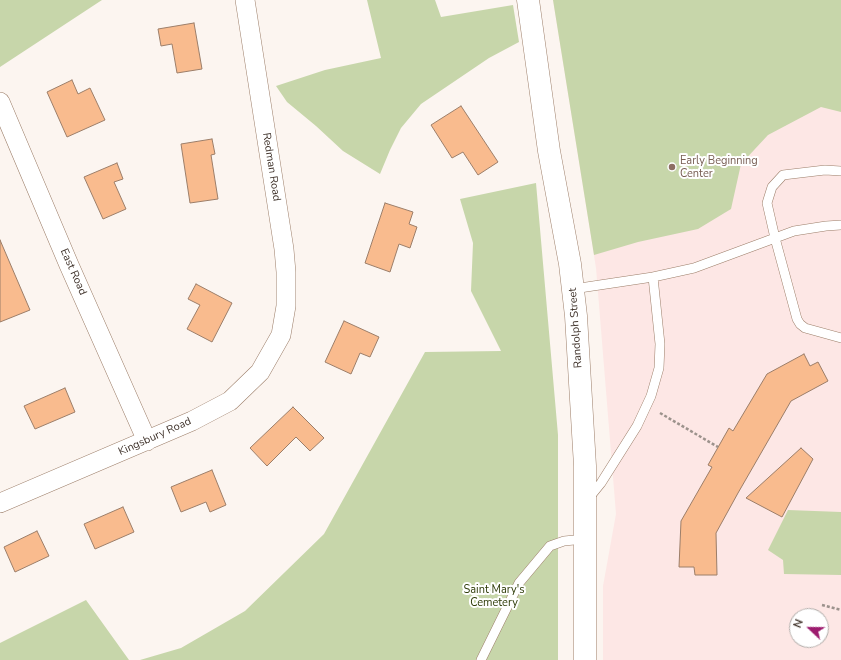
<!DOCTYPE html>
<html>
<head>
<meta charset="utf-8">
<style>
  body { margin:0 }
  #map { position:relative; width:841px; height:660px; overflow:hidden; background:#fcf5f0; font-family:"Nunito Sans",sans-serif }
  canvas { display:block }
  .north { position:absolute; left:789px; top:608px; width:40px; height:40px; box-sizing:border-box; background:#fff; border:1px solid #b2adaa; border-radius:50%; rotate:292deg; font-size:11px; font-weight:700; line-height:16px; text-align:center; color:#3f322a }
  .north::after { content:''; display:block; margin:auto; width:14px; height:18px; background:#9d1c6f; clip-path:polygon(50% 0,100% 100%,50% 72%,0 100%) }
</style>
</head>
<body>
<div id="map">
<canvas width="841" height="660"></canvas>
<div class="north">N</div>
</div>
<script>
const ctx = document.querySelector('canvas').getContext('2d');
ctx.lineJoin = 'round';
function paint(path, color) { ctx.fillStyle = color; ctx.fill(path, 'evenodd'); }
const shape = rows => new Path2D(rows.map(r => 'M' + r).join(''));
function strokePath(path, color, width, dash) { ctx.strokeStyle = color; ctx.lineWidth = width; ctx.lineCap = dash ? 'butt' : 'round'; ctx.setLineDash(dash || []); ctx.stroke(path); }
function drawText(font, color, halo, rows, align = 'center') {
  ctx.font = font + ' "Nunito Sans",sans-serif'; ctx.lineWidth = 4; ctx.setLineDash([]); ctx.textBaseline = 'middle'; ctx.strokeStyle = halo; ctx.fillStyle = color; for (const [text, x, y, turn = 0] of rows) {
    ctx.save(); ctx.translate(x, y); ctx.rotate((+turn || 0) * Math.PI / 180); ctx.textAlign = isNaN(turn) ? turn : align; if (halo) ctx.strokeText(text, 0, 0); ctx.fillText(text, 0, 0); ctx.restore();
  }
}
paint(shape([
  [553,0,841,0,841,660,603,660,603,586,616,514,596,268],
  [797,616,821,616,821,640,797,640]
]), '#fde7e5');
paint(shape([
  [0,0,102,0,0,67],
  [367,0,435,0,441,17,513,5,519,42,489,58,421,104,401,128,390,150,380,174,343,151,316,126,287,102,276,86,325,70,381,58],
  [553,0,841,0,841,112,821,107,768,135,741,164,731,209,698,229,638,242,594,255],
  [536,183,558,435,558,660,140,660,181,648,245,611,324,534,425,352,501,351,471,291,473,243,460,199],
  [788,510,841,512,841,575,784,574,783,560,768,550],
  [86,600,129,660,0,660,0,643]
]), '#c7d6aa');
const building = shape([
  [194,23,202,69,177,73,172,44,161,46,158,29,194,23],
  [72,80,78,94,90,88,105,120,67,137,47,92,72,80],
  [461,106,498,162,478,175,463,152,452,158,431,125,461,106],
  [212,139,215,154,211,155,218,199,190,203,181,144,212,139],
  [117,163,123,179,114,182,126,209,103,219,84,177,117,163],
  [385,203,413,212,409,224,417,227,410,248,399,244,390,272,365,263,385,203],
  [0,240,30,310,0,322,0,240],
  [196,284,232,303,212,342,187,329,200,305,188,299,196,284],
  [344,321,379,337,370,357,360,353,351,374,325,362,344,321],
  [804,354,810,366,818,362,828,381,791,401,738,493,716,533,717,575,695,575,694,567,679,567,681,521,712,467,708,465,729,428,733,431,767,374,804,354],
  [65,388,75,412,35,429,24,406,65,388],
  [293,407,324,438,310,451,296,437,267,466,250,448,293,407],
  [801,448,813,459,782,517,746,498,801,448],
  [212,470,226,505,210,512,206,502,181,512,171,487,212,470],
  [123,507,134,532,95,549,84,524,123,507],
  [37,531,49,556,15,572,4,547,37,531]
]);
paint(building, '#f9bb8e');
strokePath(building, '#9c7e69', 1);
const service = shape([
  [841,171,825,170,783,175,772,187,767,203,775,238,797,319,800,324,805,328,841,338],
  [573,289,653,277],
  [588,499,601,483,637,426,651,396,659,368,660,344,653,277,694,268,794,231,826,226,841,225],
  [481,660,519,583,550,546,564,541,585,539]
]);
const minor = shape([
  [0,102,69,265,147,441],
  [0,503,192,421,230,401,260,372,281,335,286,306,286,272,284,249,245,0]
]);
const secondary = shape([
  [528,0,549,151,570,264,576,316,585,466,585,660]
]);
strokePath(service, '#9c7e69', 10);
strokePath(minor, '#9c7e69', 20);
strokePath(secondary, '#9c7e69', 23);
strokePath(shape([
  [660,413,718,447],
  [822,605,841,610]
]), '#9c928c', 2.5, [3, 2]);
strokePath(service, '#fff', 9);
strokePath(minor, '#fff', 19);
strokePath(secondary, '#fff', 22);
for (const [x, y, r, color] of [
  [672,167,4,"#8d6e63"]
]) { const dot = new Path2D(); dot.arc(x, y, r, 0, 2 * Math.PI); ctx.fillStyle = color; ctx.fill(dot); strokePath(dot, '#fff', 1.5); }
drawText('11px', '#785e54', '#fff', [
  ["Early Beginning",680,161],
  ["Center",680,174]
], 'left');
drawText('11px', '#3f322a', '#fff', [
  ["Redman Road",271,167,81],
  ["East Road",73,272,66],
  ["Randolph Street",576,328,-94],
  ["Kingsbury Road",155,437,-24]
]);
drawText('11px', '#2f3c09', '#fff', [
  ["Saint Mary's",494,590],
  ["Cemetery",494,603]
]);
</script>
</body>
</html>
